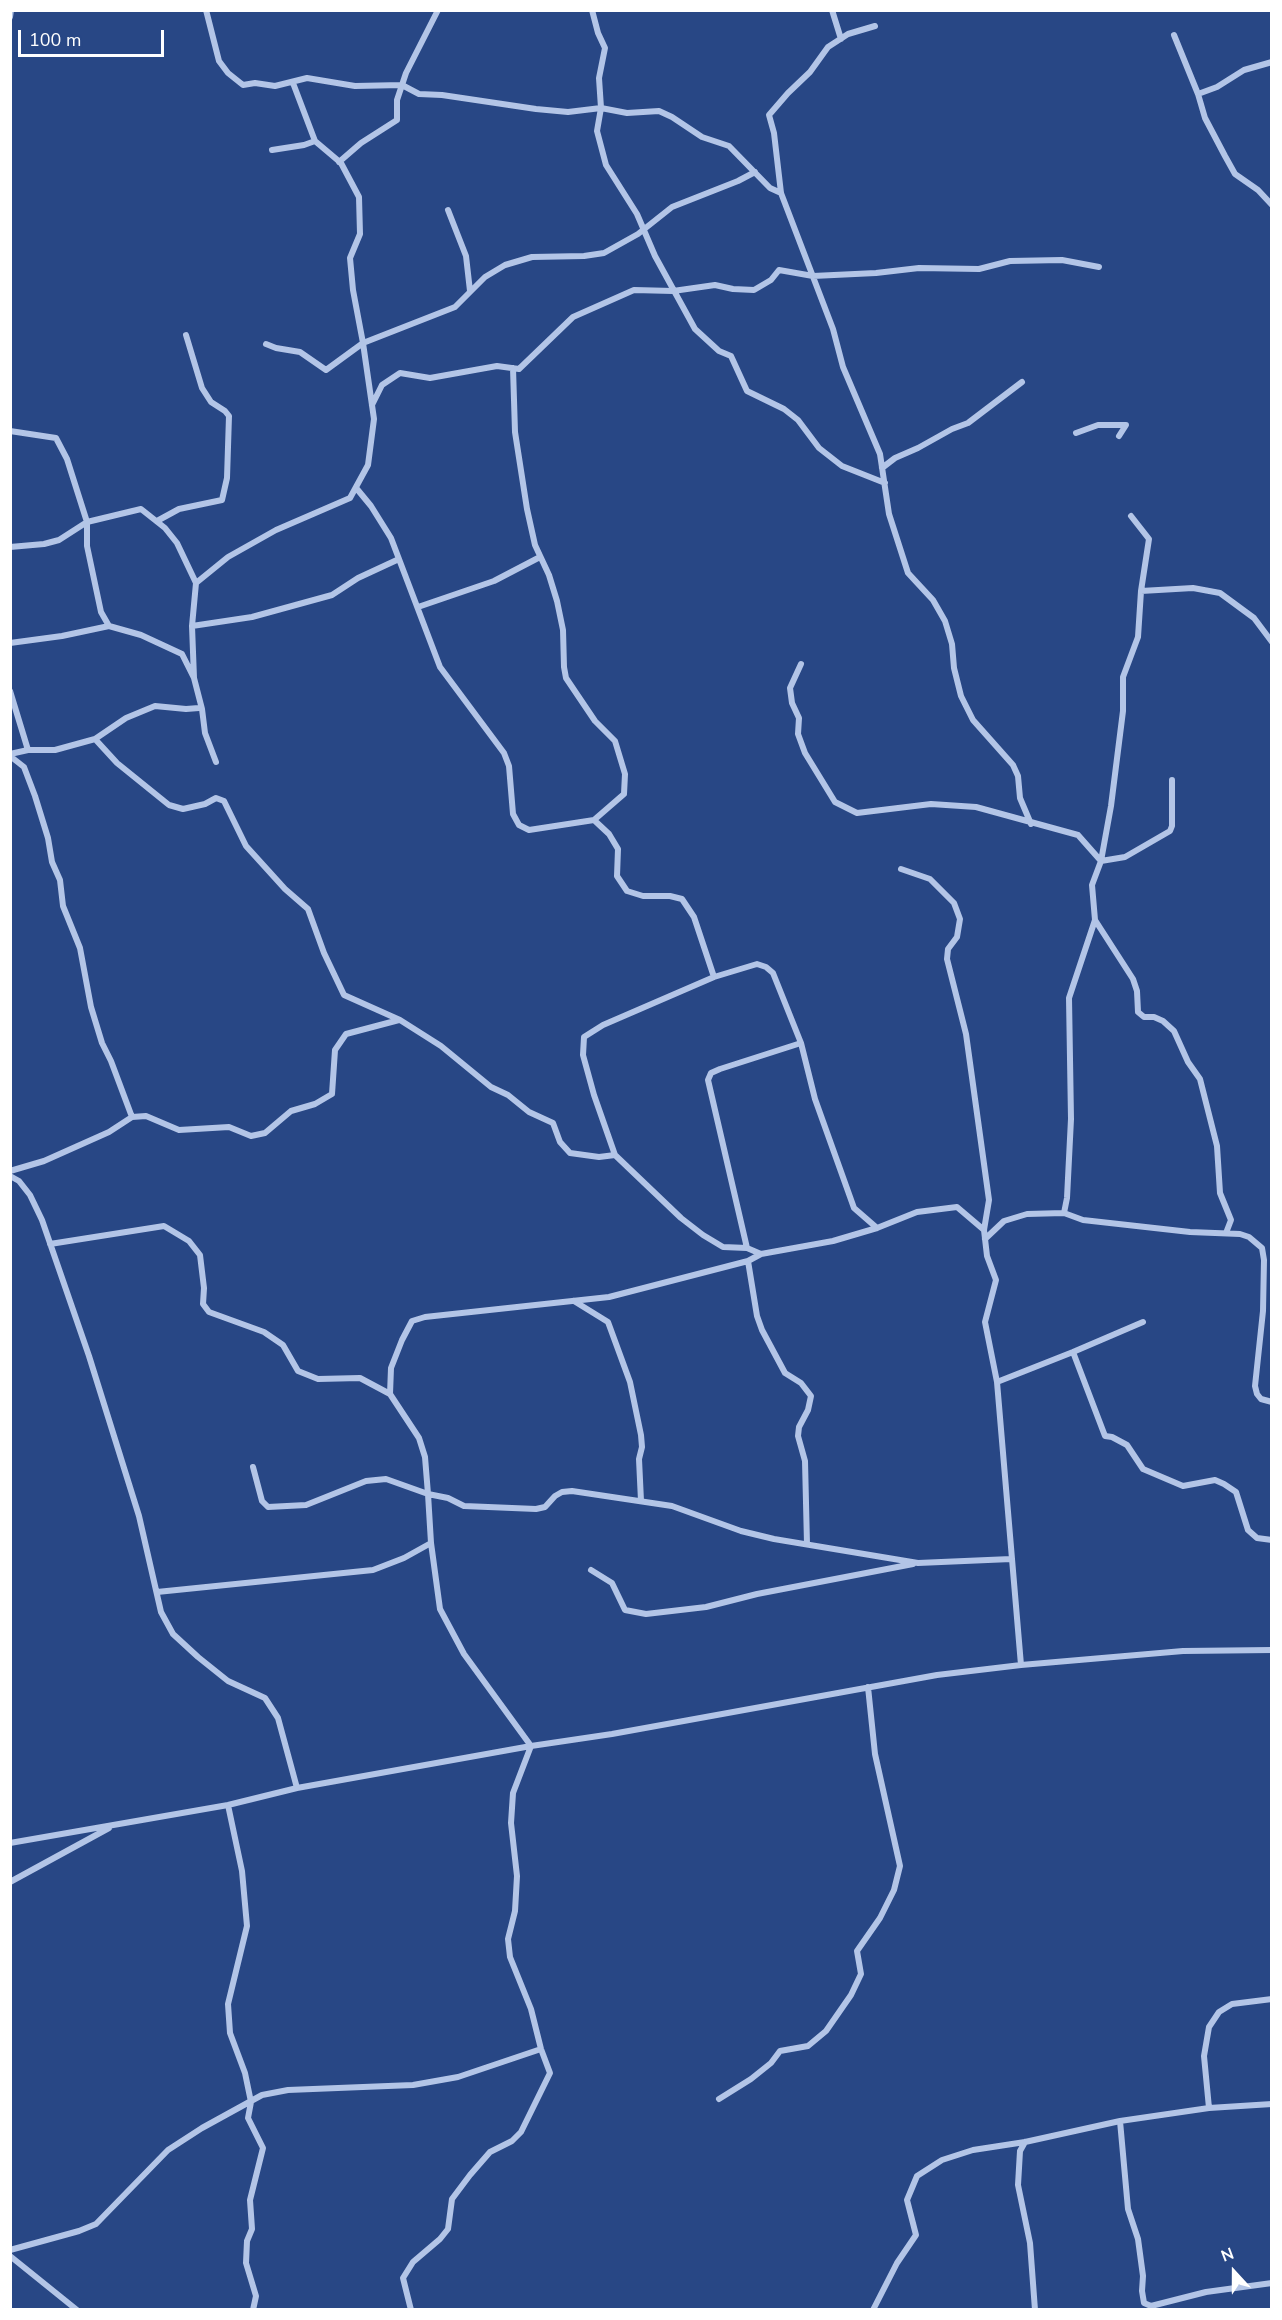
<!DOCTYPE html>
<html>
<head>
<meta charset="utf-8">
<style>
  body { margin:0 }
  #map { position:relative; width:1282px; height:2320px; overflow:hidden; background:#284785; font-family:"Nunito Sans",sans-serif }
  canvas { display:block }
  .frame { position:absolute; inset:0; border:12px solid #fff; pointer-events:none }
  .north { position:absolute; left:1204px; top:2242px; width:60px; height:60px; -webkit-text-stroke:4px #284785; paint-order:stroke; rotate:339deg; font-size:16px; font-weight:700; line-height:24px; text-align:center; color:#fff }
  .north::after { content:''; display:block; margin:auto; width:21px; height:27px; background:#fff; clip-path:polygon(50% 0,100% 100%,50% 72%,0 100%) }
  .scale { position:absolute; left:18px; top:30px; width:146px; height:27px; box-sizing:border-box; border:3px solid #fff; border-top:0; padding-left:8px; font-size:18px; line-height:21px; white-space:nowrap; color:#fff; -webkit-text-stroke:4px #284785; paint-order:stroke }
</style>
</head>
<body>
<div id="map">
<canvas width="1282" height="2320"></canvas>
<div class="frame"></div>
<div class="north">N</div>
<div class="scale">100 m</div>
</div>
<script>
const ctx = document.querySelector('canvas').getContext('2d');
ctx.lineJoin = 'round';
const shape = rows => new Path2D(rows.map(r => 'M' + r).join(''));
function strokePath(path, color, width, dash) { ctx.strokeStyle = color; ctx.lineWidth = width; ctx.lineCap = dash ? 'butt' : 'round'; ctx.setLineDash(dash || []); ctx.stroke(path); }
strokePath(shape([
  [206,10,219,61,228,73,243,85,255,83,275,86,307,78,355,86,402,85,419,94,442,95,536,109,568,112,601,108,597,131,606,165,637,214,655,256,695,329,719,351,731,356,747,391,784,409,798,420,819,448,842,466,885,483],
  [592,10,598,33,605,48,599,78,601,108,627,113,659,111,672,117,702,137,729,146,770,188,781,193],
  [832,10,841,39],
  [10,17,11,10],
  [875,26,848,34,828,47,810,72,788,93,769,115,774,133,781,193,833,329,843,367,880,454,889,514,908,573,933,600,945,621,952,644,954,668,961,696,973,720,1013,765,1018,776,1020,798,1031,824],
  [1174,35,1198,94,1205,118,1225,156,1235,174,1258,190,1272,205],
  [293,83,315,141],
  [1198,94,1217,87,1244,70,1272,62],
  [339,162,361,143,397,120,397,100,406,73,438,10],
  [448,210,466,256,470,291],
  [266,344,276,348,300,352,326,370,363,343,353,290,350,258,360,234,359,197,341,163,315,141,304,145,272,150],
  [513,368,515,432,527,509,535,545,549,575,557,601,563,630,564,667,566,678,595,721,615,741,625,774,624,794,594,820],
  [372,405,382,385,400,373,430,378,497,366,519,369,573,317,634,290,673,291,715,285,733,289,754,290,771,280,779,270,813,276,876,273,919,268,979,269,1010,261,1062,260,1099,267],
  [10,431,56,438,67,459,87,522,87,546,101,612,109,626,141,635,182,654,194,678],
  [1076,433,1098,425,1126,425,1119,436],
  [882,468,895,458,918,448,952,429,968,423,1022,382],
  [357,489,371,506,391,538,440,667,504,753,509,766,513,814,519,825,529,830,594,820,609,834,618,849,617,876,627,891,643,896,670,896,682,899,694,917,714,977],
  [157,521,179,509,222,500,227,478,229,416,225,411,211,402,202,388,186,335],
  [10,547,44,544,59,540,87,522,141,509,165,528,177,543,196,583,228,557,276,530,350,498,368,465,374,419,363,343,455,307,485,277,505,265,532,257,584,256,604,253,638,234,672,207,738,181,755,172],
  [196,583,192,626,194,678,202,709,205,733,216,762],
  [1141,591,1193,588,1220,593,1254,618,1272,642],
  [418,607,494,581,540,557],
  [192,626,252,617,332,595,358,578,399,559],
  [10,643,62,636,109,626],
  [801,664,790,688,792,703,799,718,798,734,805,753,835,802,857,813,931,804,976,807,1078,835,1101,861,1125,857,1170,831,1172,826,1172,780],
  [10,691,28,750,55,750,95,739,117,763,169,805,183,809,205,804,216,798,224,801,246,846,285,889,308,909,324,953,344,995,400,1020,441,1046,491,1087,508,1095,529,1112,553,1123,560,1142,570,1153,599,1157,615,1155,681,1218,703,1235,723,1247,747,1248,761,1254],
  [95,739,126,718,155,706,186,709,199,708],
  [10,754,28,750],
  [10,756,24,767,35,796,48,838,52,862,60,880,63,906,80,948,91,1007,102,1043,111,1061,132,1117],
  [901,869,930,879,954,903,960,919,957,937,948,949,947,959,966,1034,989,1200,984,1230,987,1256,996,1280,985,1322,997,1382,1021,1665],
  [1095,920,1133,979,1137,991,1138,1012,1144,1017,1154,1017,1163,1021,1174,1031,1188,1062,1200,1079,1217,1146,1220,1193,1231,1220,1226,1233],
  [615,1155,594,1095,583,1055,584,1037,603,1025,714,977,757,964,766,967,773,973,801,1043,815,1099,854,1208,877,1228],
  [10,1171,44,1161,109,1132,132,1117,146,1116,179,1130,229,1127,251,1136,265,1133,291,1111,315,1104,332,1094,335,1050,346,1034,399,1020],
  [10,1176,19,1181,30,1195,42,1220,89,1356,139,1516,161,1612,173,1634,198,1657,228,1681,265,1698,278,1718,297,1788],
  [1064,1213,1067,1198,1071,1119,1069,998,1095,920,1092,885,1101,861,1111,806,1123,711,1123,677,1138,637,1141,591,1149,539,1131,516],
  [985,1239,1004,1221,1027,1214,1064,1213,1083,1220,1190,1232,1240,1234,1249,1237,1262,1248,1264,1260,1263,1311,1255,1386,1257,1394,1261,1399,1272,1402],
  [50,1244,164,1226,189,1241,200,1255,204,1288,203,1304,209,1312,264,1332,283,1345,298,1371,318,1379,360,1378,390,1394,419,1438,425,1457,428,1494,448,1498,464,1506,536,1509,545,1507,555,1496,562,1492,572,1491,672,1506,741,1531,774,1539,918,1563,1011,1559],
  [747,1248,708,1080,711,1073,720,1069,801,1043],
  [748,1261,757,1316,762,1330,785,1373,801,1383,811,1396,808,1410,799,1427,798,1436,805,1461,807,1544],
  [574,1301,608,1322,630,1382,641,1435,642,1447,639,1459,641,1501],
  [1073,1352,1105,1436,1112,1437,1127,1445,1143,1469,1183,1486,1215,1480,1224,1484,1236,1492,1248,1530,1257,1538,1272,1540],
  [997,1382,1073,1352,1143,1322],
  [390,1394,391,1368,402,1340,412,1321,425,1317,609,1297,748,1261,761,1254,833,1241,877,1228,917,1212,957,1207,984,1230],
  [591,1570,612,1583,625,1610,646,1614,706,1607,757,1594,913,1564],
  [157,1592,373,1570,404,1558,431,1543,428,1494,386,1479,366,1481,306,1505,268,1507,262,1501,253,1467],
  [228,1805,242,1871,247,1926,228,2004,230,2033,245,2073,251,2102,248,2118,263,2148,250,2200,252,2229,247,2241,246,2263,256,2296,253,2310],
  [10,1843,228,1805,297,1788,531,1746,612,1734,937,1675,1021,1665,1183,1651,1272,1650],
  [10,1882,109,1828],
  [719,2099,751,2079,771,2063,780,2051,808,2046,826,2031,851,1995,861,1974,857,1951,880,1918,894,1890,900,1866,875,1754,868,1687],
  [1209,2108,1204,2056,1209,2027,1219,2012,1232,2004,1272,1999],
  [1120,2121,1128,2209,1138,2239,1143,2276,1142,2291,1144,2303,1151,2306,1206,2292,1272,2283],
  [1025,2142,1020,2151,1018,2185,1030,2243,1035,2310],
  [10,2250,79,2231,96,2224,168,2150,202,2128,262,2095,288,2090,413,2085,458,2077,541,2049],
  [10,2256,77,2310],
  [411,2310,403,2278,413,2262,440,2239,448,2229,452,2199,470,2175,490,2152,512,2141,521,2132,550,2073,541,2049,531,2009,510,1957,508,1939,515,1911,517,1876,511,1823,513,1793,531,1746,464,1654,440,1609,431,1543],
  [873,2310,897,2263,916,2235,907,2200,917,2176,942,2160,973,2150,1025,2142,1120,2121,1209,2108,1272,2104]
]), '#b3c5e7', 6);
</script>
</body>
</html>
